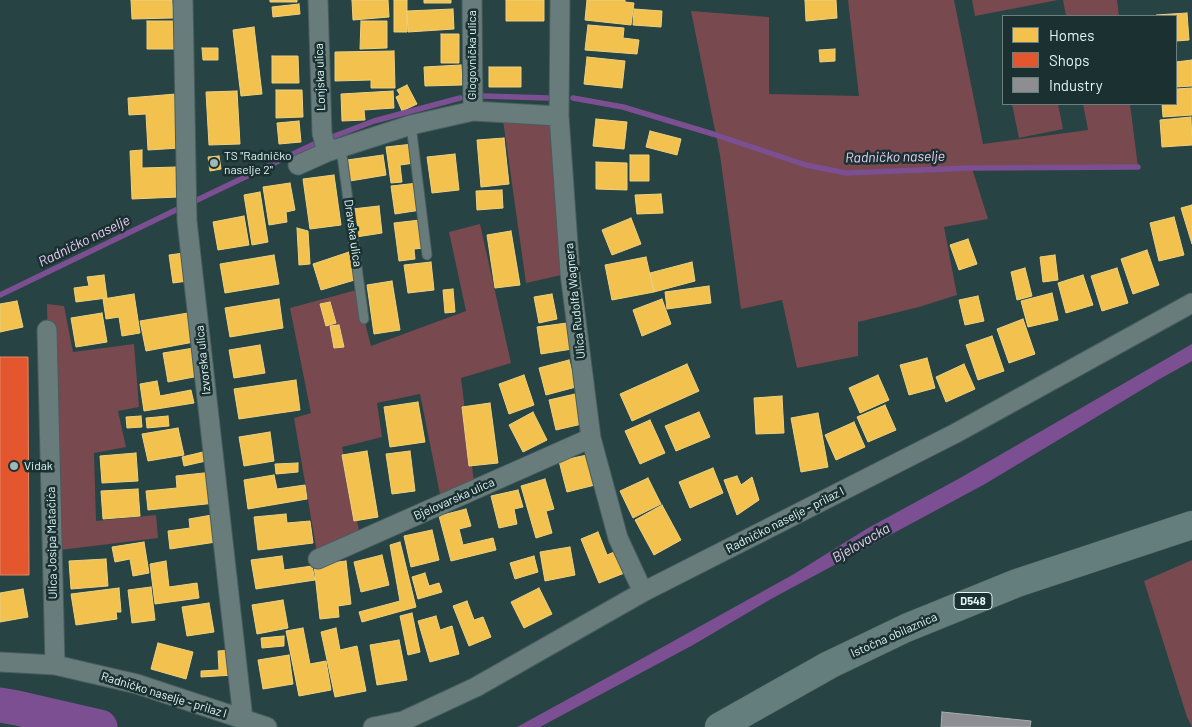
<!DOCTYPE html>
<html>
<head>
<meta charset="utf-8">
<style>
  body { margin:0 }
  #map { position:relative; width:1192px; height:727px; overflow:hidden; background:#274343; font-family:Barlow,sans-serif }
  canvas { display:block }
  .legend { position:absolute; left:1002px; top:15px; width:175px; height:90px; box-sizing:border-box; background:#1b3030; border:1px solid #69807f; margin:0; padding:6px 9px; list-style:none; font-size:15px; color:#ddf7f6 }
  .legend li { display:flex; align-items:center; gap:10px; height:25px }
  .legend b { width:25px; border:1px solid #69807f }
</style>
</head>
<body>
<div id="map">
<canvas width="1192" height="727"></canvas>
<ul class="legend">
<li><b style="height:14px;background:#f2c14e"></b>Homes</li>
<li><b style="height:14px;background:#e4572e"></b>Shops</li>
<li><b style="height:14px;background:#8d8d92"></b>Industry</li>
</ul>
</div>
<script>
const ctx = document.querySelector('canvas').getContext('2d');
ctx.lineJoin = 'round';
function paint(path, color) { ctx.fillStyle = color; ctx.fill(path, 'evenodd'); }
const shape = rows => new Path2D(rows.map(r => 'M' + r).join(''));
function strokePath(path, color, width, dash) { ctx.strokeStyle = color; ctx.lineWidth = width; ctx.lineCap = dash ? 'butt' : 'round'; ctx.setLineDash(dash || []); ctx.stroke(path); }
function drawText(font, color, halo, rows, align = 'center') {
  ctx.font = font + ' Barlow,sans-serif'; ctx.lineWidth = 5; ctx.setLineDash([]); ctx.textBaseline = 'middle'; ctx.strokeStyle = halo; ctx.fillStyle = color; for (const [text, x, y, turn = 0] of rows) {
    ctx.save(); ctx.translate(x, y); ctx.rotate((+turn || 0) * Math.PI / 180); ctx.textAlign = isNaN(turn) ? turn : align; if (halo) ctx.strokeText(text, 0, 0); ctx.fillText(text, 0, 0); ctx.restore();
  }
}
paint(shape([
  [848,0,954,0,983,144,1088,130,1083,104,1130,104,1138,167,972,168,988,219,944,227,957,295,919,307,858,322,858,356,797,368,782,300,741,309,720,155,691,11,769,17,769,94,859,96],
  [972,0,1058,0,975,16],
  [1063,0,1117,0,1119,16,1066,16],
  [1012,104,1058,104,1063,129,1019,138],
  [502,113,559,116,570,273,526,283],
  [480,224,511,363,461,378,475,490,442,504,420,394,377,403,382,437,342,447,361,540,318,559,294,418,311,413,290,308,360,289,364,319,371,346,466,311,449,232],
  [47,304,64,306,73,352,134,344,139,407,118,411,126,447,94,453,96,521,156,515,158,538,52,551],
  [1192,560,1192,727,1187,717,1144,581]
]), '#78494e');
paint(shape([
  [1192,344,1192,361,1158,380,985,484,771,599,693,645,540,727,517,727,634,663,794,574,868,528,960,478]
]), '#7b4f92');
const homes = shape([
  [131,0,172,0,173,18,132,19,131,0],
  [270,0,297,0,297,2,270,2,270,0],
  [352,0,388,0,389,17,353,20,352,0],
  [394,0,407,0,407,32,394,32,394,0],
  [424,0,451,0,451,3,424,3,424,0],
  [506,0,544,0,544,21,506,21,506,0],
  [587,0,625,0,625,2,634,3,631,25,585,20,587,0],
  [805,0,836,0,837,18,806,21,805,0],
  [299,4,300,14,273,17,272,7,299,4],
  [453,9,454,29,408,32,407,11,453,9],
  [634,9,662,11,661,27,633,25,634,9],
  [1187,13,1189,40,1176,41,1176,16,1156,16,1156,15,1187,13],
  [147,21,174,21,174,49,147,49,147,21],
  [361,21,387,21,387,48,360,49,361,21],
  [588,25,624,28,623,38,639,40,637,54,585,50,588,25],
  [254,27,262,94,241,96,233,30,254,27],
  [441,34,459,34,459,63,441,63,441,34],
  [202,48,218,48,218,60,203,60,202,48],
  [835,49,835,61,820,62,819,50,835,49],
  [394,51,395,88,371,88,371,80,335,81,335,52,394,51],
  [272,56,298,56,299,83,272,83,272,56],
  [587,57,625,61,622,88,584,84,587,57],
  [1192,60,1192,86,1176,87,1176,62,1192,60],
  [461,65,462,85,425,86,424,67,461,65],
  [489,67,521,67,521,87,489,87,489,67],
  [407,85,417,104,402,111,396,97,400,95,397,90,407,85],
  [1192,88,1192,115,1163,117,1162,104,1176,104,1176,89,1192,88],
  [276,90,302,90,303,117,276,118,276,90],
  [237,91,240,144,209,145,206,92,237,91],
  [393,91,394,108,364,110,365,120,342,121,341,94,393,91],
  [176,94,180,148,148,150,146,114,129,115,128,98,176,94],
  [1191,117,1192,145,1162,147,1160,120,1191,117],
  [596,119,627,122,624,149,593,146,596,119],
  [299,121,301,142,279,144,277,123,299,121],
  [650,131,681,139,677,155,646,147,650,131],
  [504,138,509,184,481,187,477,140,504,138],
  [413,144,415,163,400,165,402,182,391,183,386,147,413,144],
  [142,150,142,168,177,167,178,197,132,199,130,151,142,150],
  [455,154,459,190,432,193,427,157,455,154],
  [383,155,386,175,350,181,347,160,383,155],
  [630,155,649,155,649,181,630,181,630,155],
  [219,156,221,169,210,171,208,157,219,156],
  [596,162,627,163,627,190,596,189,596,162],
  [334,175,341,225,310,229,303,179,334,175],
  [290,183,295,210,286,212,287,222,269,225,263,187,290,183],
  [418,183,421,210,395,214,391,186,418,183],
  [502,190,503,208,477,210,476,191,502,190],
  [260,192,268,242,252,245,244,195,260,192],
  [661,194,663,213,637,214,635,195,661,194],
  [1192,205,1192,244,1181,208,1192,205],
  [379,206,382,233,356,237,352,209,379,206],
  [244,216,249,245,218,250,213,222,244,216],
  [1174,217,1184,255,1159,261,1150,223,1174,217],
  [631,218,641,244,612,255,602,230,631,218],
  [420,220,424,248,414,249,415,259,399,261,394,223,420,220],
  [297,228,308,231,310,264,299,265,297,228],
  [511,231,520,285,495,288,487,235,511,231],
  [968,239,977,264,959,270,950,245,968,239],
  [1147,250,1159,285,1133,294,1121,259,1147,250],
  [349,252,358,279,321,290,313,264,349,252],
  [184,253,188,281,173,283,169,255,184,253],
  [274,255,279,284,225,293,220,264,274,255],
  [1055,255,1058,280,1043,282,1040,257,1055,255],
  [646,257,654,292,612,300,605,265,646,257],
  [431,262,434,290,408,293,404,265,431,262],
  [692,262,695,281,654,292,650,273,692,262],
  [1025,268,1032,296,1017,300,1011,272,1025,268],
  [1117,268,1128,303,1102,311,1091,276,1117,268],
  [104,275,107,298,76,302,74,288,89,286,87,277,104,275],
  [1083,275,1093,305,1066,313,1058,283,1083,275],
  [392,281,400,330,374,334,367,285,392,281],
  [709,286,711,303,667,309,665,292,709,286],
  [453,289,455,312,445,313,443,290,453,289],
  [1052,293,1058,320,1028,327,1021,301,1052,293],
  [134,294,140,333,122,336,119,317,106,319,103,299,134,294],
  [552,294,557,319,539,323,534,297,552,294],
  [978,296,984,321,965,325,959,300,978,296],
  [279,299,283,328,230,337,225,308,279,299],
  [662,299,671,324,642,336,633,310,662,299],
  [17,301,23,327,0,332,0,304,17,301],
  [330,302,336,323,326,326,320,304,330,302],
  [102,313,107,342,76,347,71,318,102,313],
  [188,313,194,342,146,351,140,321,188,313],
  [1023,319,1035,354,1009,363,997,329,1023,319],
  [567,323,572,349,541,354,537,327,567,323],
  [339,325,344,347,334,348,330,326,339,325],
  [992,336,1004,371,978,380,966,345,992,336],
  [260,345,265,373,234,378,229,350,260,345],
  [194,348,199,376,168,382,163,353,194,348],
  [927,358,935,388,909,395,900,365,927,358],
  [569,360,576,387,546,395,539,368,569,360],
  [687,364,699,391,632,421,620,394,687,364],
  [964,364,975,389,946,402,936,377,964,364],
  [524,375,534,405,509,414,499,384,524,375],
  [878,375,889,400,860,413,849,388,878,375],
  [296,380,300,410,239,419,234,389,296,380],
  [157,381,160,396,191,390,194,403,144,411,140,384,157,381],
  [575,394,582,424,556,430,549,400,575,394],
  [782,396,784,433,756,434,754,398,782,396],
  [418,402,425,442,390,447,384,407,418,402],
  [490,403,498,463,469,466,462,407,490,403],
  [885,405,896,430,868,442,857,417,885,405],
  [533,412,547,440,523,452,509,425,533,412],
  [699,412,710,437,676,451,665,426,699,412],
  [818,413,828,467,801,472,791,418,818,413],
  [141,416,142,427,127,428,126,417,141,416],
  [168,416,169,426,147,428,146,418,168,416],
  [650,420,665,453,640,464,625,431,650,420],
  [854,422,865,447,836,460,825,435,854,422],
  [178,428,184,455,148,461,142,434,178,428],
  [270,432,274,461,244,466,239,437,270,432],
  [367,451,378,517,354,521,342,455,367,451],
  [410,451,415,491,392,494,386,454,410,451],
  [203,452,206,461,184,466,182,457,203,452],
  [136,453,138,481,102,483,100,456,136,453],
  [587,455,595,485,567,492,559,461,587,455],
  [298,463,298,472,276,474,275,464,298,463],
  [713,468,723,493,690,508,679,482,713,468],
  [213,472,216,503,148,510,146,491,177,488,176,476,213,472],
  [274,475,277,489,305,485,307,499,248,509,244,480,274,475],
  [737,476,741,485,752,477,759,500,737,515,724,480,737,476],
  [648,478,661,504,633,518,620,491,648,478],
  [545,479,554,509,546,511,552,533,536,538,521,486,545,479],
  [138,489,140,516,103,519,101,491,138,489],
  [518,490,523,507,514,509,517,524,499,528,491,496,518,490],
  [662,505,681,540,654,555,635,520,662,505],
  [466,509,471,526,459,529,463,545,493,538,496,550,451,561,439,516,466,509],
  [286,514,287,523,310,521,313,543,258,550,254,517,286,514],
  [212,515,216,542,170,549,168,531,190,528,189,519,212,515],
  [432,530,439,560,411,567,404,536,432,530],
  [598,532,607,555,619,550,627,572,599,583,581,539,598,532],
  [144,542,149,573,133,576,130,559,115,562,112,547,144,542],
  [400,542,416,607,362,622,359,612,400,601,390,545,400,542],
  [570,547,575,575,545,581,540,552,570,547],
  [382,555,389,585,361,592,354,562,382,555],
  [282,556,284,570,312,566,315,580,256,589,251,560,282,556],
  [534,556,538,572,515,579,510,563,534,556],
  [106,559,108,586,71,589,69,561,106,559],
  [166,561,169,587,197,583,199,598,155,604,150,564,166,561],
  [346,561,351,604,338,606,339,617,320,619,314,565,346,561],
  [425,573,429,586,439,583,442,592,418,599,412,577,425,573],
  [151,587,155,620,132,623,128,590,151,587],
  [119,588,121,612,116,612,117,619,76,625,71,594,119,588],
  [539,588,552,614,524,628,511,602,539,588],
  [23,589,28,617,0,622,0,593,23,589],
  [283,600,288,628,257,634,252,605,283,600],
  [467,601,474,620,483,617,491,637,469,646,453,606,467,601],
  [209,603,214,632,187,636,182,607,209,603],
  [412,613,420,652,408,655,400,616,412,613],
  [436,616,440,630,452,626,459,654,430,662,418,621,436,616],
  [303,628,310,664,326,661,331,690,299,696,286,631,303,628],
  [336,628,340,650,357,646,366,691,335,697,321,632,336,628],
  [284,636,284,646,262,648,261,638,284,636],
  [399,640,407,680,377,685,370,645,399,640],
  [158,643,193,652,186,679,151,669,158,643],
  [232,650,234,675,201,677,201,671,219,670,218,651,232,650],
  [289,655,293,684,263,689,258,660,289,655]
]);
paint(homes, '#f2c14e');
strokePath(homes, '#ecd180', 1);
const shops = shape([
  [0,357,28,357,29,575,0,575,0,357]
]);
paint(shops, '#e4572e');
strokePath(shops, '#e2876a', 1);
const industry = shape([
  [942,712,1031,721,1030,727,941,727,942,712]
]);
paint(industry, '#8d8d92');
strokePath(industry, '#a5adb0', 1);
strokePath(shape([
  [483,96,548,98],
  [573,98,623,107,713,134,806,165,846,173,971,168,1138,167],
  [332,137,374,121,460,98],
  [195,201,314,144],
  [0,295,178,209]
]), '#7b4f92', 5.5);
strokePath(shape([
  [0,705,17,708,100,727]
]), '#7b4f92', 35);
const lane = shape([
  [411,125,427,255],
  [341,148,364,319]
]);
const street = shape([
  [183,0,187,221,243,719],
  [318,0,322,133,327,152],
  [472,0,473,111],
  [560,0,559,116,570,273,591,438,618,538,643,592],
  [298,165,327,152,411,125,473,111,559,116],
  [47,330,55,665],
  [318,559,591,438],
  [0,662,55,665,137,684,267,727],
  [373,727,403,721,476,687,643,592,956,433,1192,303]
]);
const primary = shape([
  [719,727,829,665,906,628,1017,583,1192,525]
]);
strokePath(lane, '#485e5e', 11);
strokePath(street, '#485e5e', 21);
strokePath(primary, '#485e5e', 29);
strokePath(lane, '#687c7c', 9);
strokePath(street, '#687c7c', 19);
strokePath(primary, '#647e7e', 28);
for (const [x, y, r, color] of [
  [214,163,5,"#9db8b7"],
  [14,466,5,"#9db8b7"]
]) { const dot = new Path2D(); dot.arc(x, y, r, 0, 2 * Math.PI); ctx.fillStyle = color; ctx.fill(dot); strokePath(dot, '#1b3030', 2); }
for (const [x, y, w] of [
  [973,601,38]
]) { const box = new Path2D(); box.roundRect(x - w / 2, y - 8.5, w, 17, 4); ctx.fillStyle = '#1b3030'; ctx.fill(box); strokePath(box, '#ddf7f6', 1); }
drawText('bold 11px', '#ddf7f6', null, [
  ["D548",973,601]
]);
drawText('12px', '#ddf7f6', '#1b3030', [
  ["Glogovnička ulica",472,55,-90],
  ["Lonjska ulica",320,77,-92],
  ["Dravska ulica",353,233,82],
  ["Ulica Rudolfa Wagnera",575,301,-96],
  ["Izvorska ulica",203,360,-96],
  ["Bjelovarska ulica",454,499,-24],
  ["Radničko naselje - prilaz I",785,520,-27],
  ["Ulica Josipa Matačića",52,543,-91],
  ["Istočna obilaznica",894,635,-24],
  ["Radničko naselje - prilaz I",164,695,17]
]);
drawText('12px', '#ddf7f6', '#1b3030', [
  ["TS \"Radničko",224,156],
  ["naselje 2\"",224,170],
  ["Vidak",24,466]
], 'left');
drawText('italic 14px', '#e9cdf6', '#1b3030', [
  ["Radničko naselje",895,157,-1],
  ["Radničko naselje",84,241,-26],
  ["Bjelovacka",861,543,-30]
]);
</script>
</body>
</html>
